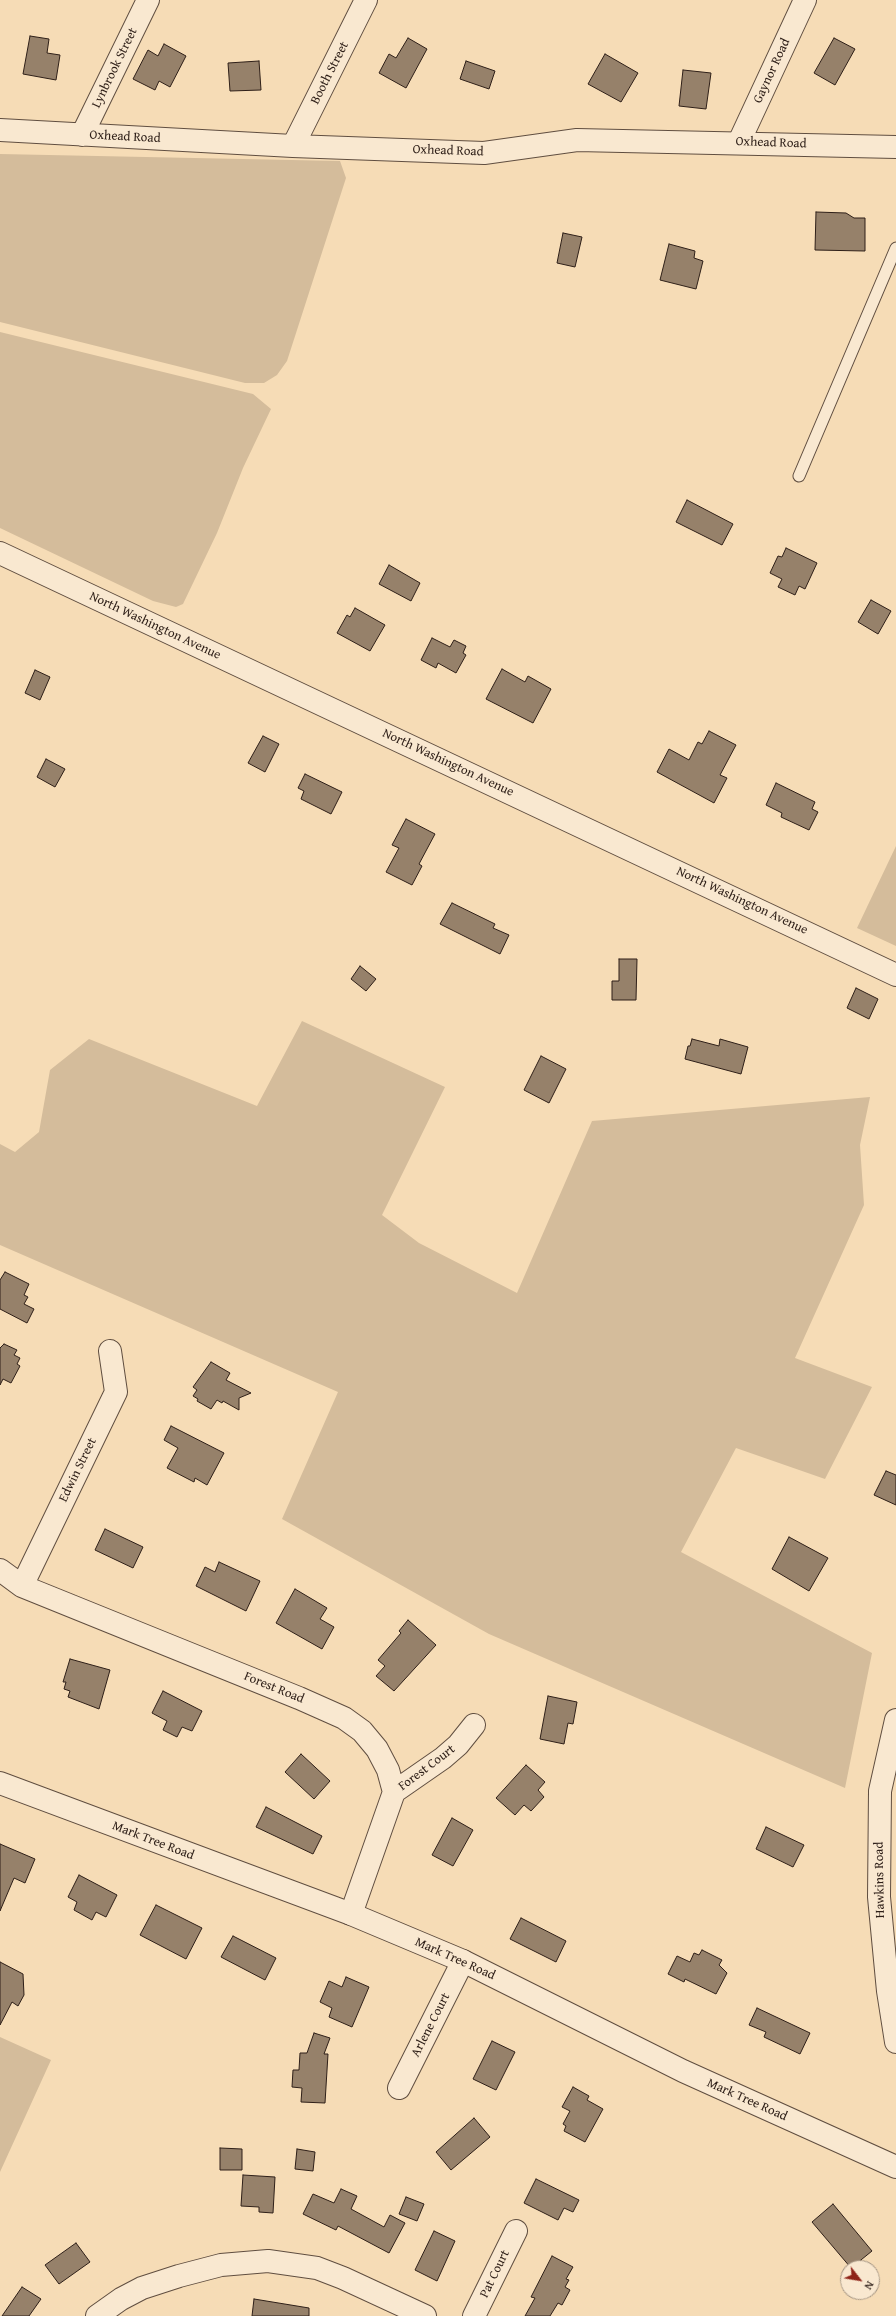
<!DOCTYPE html>
<html>
<head>
<meta charset="utf-8">
<style>
  body { margin:0 }
  #map { position:relative; width:896px; height:2316px; overflow:hidden; background:#f6dcb6; font-family:"Gentium Book Plus",serif }
  canvas { display:block }
  .north { position:absolute; left:840px; top:2260px; width:40px; height:40px; box-sizing:border-box; background:#f9e8d0; border:1px solid #a89886; border-radius:50%; rotate:121deg; font-size:11px; font-weight:700; line-height:16px; text-align:center; color:#2e1f18 }
  .north::after { content:''; display:block; margin:auto; width:14px; height:18px; background:#8f2418; clip-path:polygon(50% 0,100% 100%,50% 72%,0 100%) }
</style>
</head>
<body>
<div id="map">
<canvas width="896" height="2316"></canvas>
<div class="north">N</div>
</div>
<script>
const ctx = document.querySelector('canvas').getContext('2d');
ctx.lineJoin = 'round';
function paint(path, color) { ctx.fillStyle = color; ctx.fill(path, 'evenodd'); }
const shape = rows => new Path2D(rows.map(r => 'M' + r).join(''));
function strokePath(path, color, width, dash) { ctx.strokeStyle = color; ctx.lineWidth = width; ctx.lineCap = dash ? 'butt' : 'round'; ctx.setLineDash(dash || []); ctx.stroke(path); }
function drawText(font, color, halo, rows, align = 'center') {
  ctx.font = font + ' "Gentium Book Plus",serif'; ctx.lineWidth = 4; ctx.setLineDash([]); ctx.textBaseline = 'middle'; ctx.strokeStyle = halo; ctx.fillStyle = color; for (const [text, x, y, turn = 0] of rows) {
    ctx.save(); ctx.translate(x, y); ctx.rotate((+turn || 0) * Math.PI / 180); ctx.textAlign = isNaN(turn) ? turn : align; if (halo) ctx.strokeText(text, 0, 0); ctx.fillText(text, 0, 0); ctx.restore();
  }
}
paint(shape([
  [0,154,340,161,346,178,287,361,277,375,264,383,245,383,0,322],
  [0,332,253,394,271,409,243,468,217,533,183,604,176,607,153,601,0,528],
  [896,846,896,946,857,928],
  [302,1021,445,1087,382,1215,419,1243,517,1293,592,1121,870,1097,860,1145,864,1205,795,1358,872,1387,825,1479,736,1448,681,1552,872,1653,845,1788,489,1634,282,1519,338,1392,0,1245,0,1144,15,1152,39,1132,50,1070,89,1039,257,1106],
  [0,2037,51,2060,0,2172]
]), '#d4bc9b');
const building = shape([
  [30,36,49,39,47,53,60,55,56,80,23,74,30,36],
  [408,38,427,49,406,88,379,73,389,54,396,58,408,38],
  [834,38,855,49,835,85,814,73,834,38],
  [164,44,186,56,170,87,159,81,155,90,133,79,148,50,158,56,164,44],
  [605,54,638,73,621,102,588,84,605,54],
  [259,61,261,90,230,91,228,63,259,61],
  [466,61,495,71,489,89,460,79,466,61],
  [683,70,711,73,706,109,679,106,683,70],
  [816,212,846,213,854,218,865,218,865,251,815,250,816,212],
  [563,233,582,237,575,267,557,263,563,233],
  [669,244,695,251,694,258,703,261,696,289,660,280,669,244],
  [687,500,733,524,722,545,676,522,687,500],
  [786,548,817,563,805,589,799,586,795,595,778,587,782,579,770,573,778,556,782,557,786,548],
  [389,565,420,583,411,601,379,584,389,565],
  [871,600,891,611,878,634,858,622,871,600],
  [355,608,385,625,370,651,337,633,347,615,350,617,355,608],
  [432,638,450,647,454,640,466,646,463,653,466,655,456,673,438,663,436,668,421,660,432,638],
  [502,669,525,682,528,676,551,689,533,723,486,699,502,669],
  [35,670,50,677,40,700,25,693,35,670],
  [709,731,736,745,720,775,727,778,714,803,657,772,669,749,689,760,698,742,702,744,709,731],
  [263,736,279,744,265,772,248,763,263,736],
  [46,759,65,769,55,787,37,777,46,759],
  [305,774,342,792,331,814,301,799,304,791,298,788,305,774],
  [776,783,815,802,812,809,818,812,809,830,781,817,782,813,766,805,776,783],
  [406,819,435,834,419,864,422,866,412,885,386,872,399,848,392,845,406,819],
  [452,903,495,924,493,928,509,935,500,954,440,924,452,903],
  [619,959,637,959,636,1000,612,1000,612,981,619,981,619,959],
  [360,966,376,979,366,991,351,979,360,966],
  [856,988,878,999,869,1019,847,1008,856,988],
  [692,1039,719,1046,720,1039,748,1047,741,1074,685,1059,688,1046,690,1046,692,1039],
  [541,1056,566,1069,549,1103,524,1090,541,1056],
  [5,1272,29,1284,24,1295,28,1297,24,1304,34,1309,27,1323,0,1309,0,1280,5,1272],
  [4,1344,17,1350,14,1355,20,1358,17,1364,20,1366,11,1383,3,1379,0,1385,0,1348,4,1344],
  [211,1362,230,1373,226,1380,251,1393,239,1398,239,1410,223,1401,222,1403,217,1400,211,1409,197,1401,198,1399,193,1396,197,1390,193,1387,211,1362],
  [171,1426,224,1453,207,1485,195,1478,194,1482,167,1468,178,1448,164,1440,171,1426],
  [886,1471,896,1475,896,1505,874,1495,886,1471],
  [105,1529,143,1547,133,1568,95,1550,105,1529],
  [789,1537,828,1558,809,1591,772,1569,789,1537],
  [219,1562,260,1581,246,1611,196,1586,205,1567,215,1572,219,1562],
  [295,1589,327,1608,320,1619,334,1627,322,1649,276,1623,295,1589],
  [408,1620,436,1645,394,1691,376,1676,385,1666,378,1660,401,1633,399,1631,408,1620],
  [70,1659,110,1670,99,1709,68,1697,70,1691,64,1689,66,1682,63,1682,70,1659],
  [163,1691,202,1711,192,1731,182,1727,177,1737,163,1730,167,1721,152,1713,163,1691],
  [548,1696,577,1702,573,1724,568,1723,564,1744,540,1739,548,1696],
  [301,1754,330,1781,314,1799,285,1772,301,1754],
  [526,1765,545,1782,538,1790,544,1797,531,1811,524,1805,515,1815,496,1798,526,1765],
  [266,1807,322,1836,313,1854,256,1827,266,1807],
  [452,1818,473,1830,453,1866,432,1855,452,1818],
  [766,1827,804,1845,793,1867,756,1849,766,1827],
  [0,1844,35,1859,25,1883,14,1878,0,1911,0,1844],
  [79,1875,117,1895,106,1917,96,1912,92,1920,74,1910,77,1902,68,1897,79,1875],
  [156,1905,202,1928,186,1959,140,1935,156,1905],
  [521,1918,566,1941,556,1962,510,1939,521,1918],
  [233,1936,276,1958,265,1980,221,1957,233,1936],
  [702,1950,722,1960,719,1965,727,1973,716,1994,685,1979,684,1982,668,1974,677,1956,690,1962,694,1953,699,1955,702,1950],
  [0,1962,23,1974,24,1995,18,2006,12,2002,0,2025,0,1962],
  [346,1977,369,1987,352,2027,329,2017,332,2008,320,2002,329,1981,342,1987,346,1977],
  [757,2008,810,2033,800,2054,764,2037,766,2032,749,2025,757,2008],
  [314,2033,330,2038,324,2054,328,2054,325,2103,301,2102,302,2088,292,2087,293,2070,299,2070,300,2053,307,2053,314,2033],
  [492,2041,515,2052,496,2090,473,2079,492,2041],
  [573,2087,589,2096,587,2100,603,2109,585,2142,564,2131,566,2126,563,2124,570,2111,562,2107,573,2087],
  [474,2118,490,2137,451,2170,436,2152,474,2118],
  [220,2148,242,2149,242,2170,220,2170,220,2148],
  [297,2149,315,2152,313,2171,295,2169,297,2149],
  [243,2175,275,2177,273,2213,259,2212,259,2207,241,2206,243,2175],
  [536,2179,579,2200,573,2212,564,2208,558,2220,524,2203,536,2179],
  [341,2189,357,2196,351,2209,384,2227,390,2215,405,2223,389,2253,338,2226,336,2230,303,2214,313,2194,334,2203,341,2189],
  [406,2197,424,2204,417,2221,399,2214,406,2197],
  [833,2204,872,2251,851,2268,812,2222,833,2204],
  [434,2231,455,2241,437,2281,415,2270,434,2231],
  [76,2243,90,2262,59,2284,45,2265,76,2243],
  [552,2256,573,2267,566,2279,569,2280,565,2287,570,2290,562,2305,558,2303,550,2316,525,2316,535,2298,531,2297,552,2256],
  [22,2287,41,2299,29,2316,2,2316,22,2287],
  [254,2299,309,2308,309,2316,252,2316,254,2299]
]);
paint(building, '#96816a');
strokePath(building, '#2e1f18', 1);
const service = shape([
  [799,476,896,248]
]);
const minor = shape([
  [0,130,293,146,484,153,577,140,896,147],
  [82,135,148,0],
  [739,142,805,0],
  [293,146,366,0],
  [0,553,896,975],
  [0,1570,22,1586,299,1698,344,1718,362,1731,377,1749,388,1770,394,1792,351,1914],
  [22,1586,116,1392,110,1351],
  [394,1792,443,1758,458,1745,474,1725],
  [399,2088,463,1961],
  [97,2316,121,2299,142,2288,179,2276,221,2265,268,2261,317,2268,343,2278,425,2316],
  [474,2316,516,2231]
]);
const tertiary = shape([
  [896,1720,880,1791,879,1897,888,1991,896,2042],
  [0,1783,351,1914,463,1961,683,2071,896,2167]
]);
strokePath(service, '#604e40', 13);
strokePath(minor, '#604e40', 24);
strokePath(tertiary, '#604e40', 24);
strokePath(service, '#f9e8d0', 11);
strokePath(minor, '#f9e8d0', 22);
strokePath(tertiary, '#f9e8d0', 22);
drawText('13px', '#2e1f18', '#f9e8d0', [
  ["Lynbrook Street",115,68,-64],
  ["Gaynor Road",772,71,-65],
  ["Booth Street",330,73,-63],
  ["Oxhead Road",125,137,3],
  ["Oxhead Road",771,143,2],
  ["Oxhead Road",448,151,2],
  ["North Washington Avenue",155,626,25],
  ["North Washington Avenue",448,763,25],
  ["North Washington Avenue",742,901,25],
  ["Edwin Street",78,1470,-64],
  ["Forest Road",274,1688,22],
  ["Forest Court",427,1768,-37],
  ["Mark Tree Road",153,1841,21],
  ["Hawkins Road",880,1880,-91],
  ["Mark Tree Road",455,1959,24],
  ["Arlene Court",431,2025,-63],
  ["Mark Tree Road",747,2100,24],
  ["Pat Court",495,2274,-64]
]);
</script>
</body>
</html>
